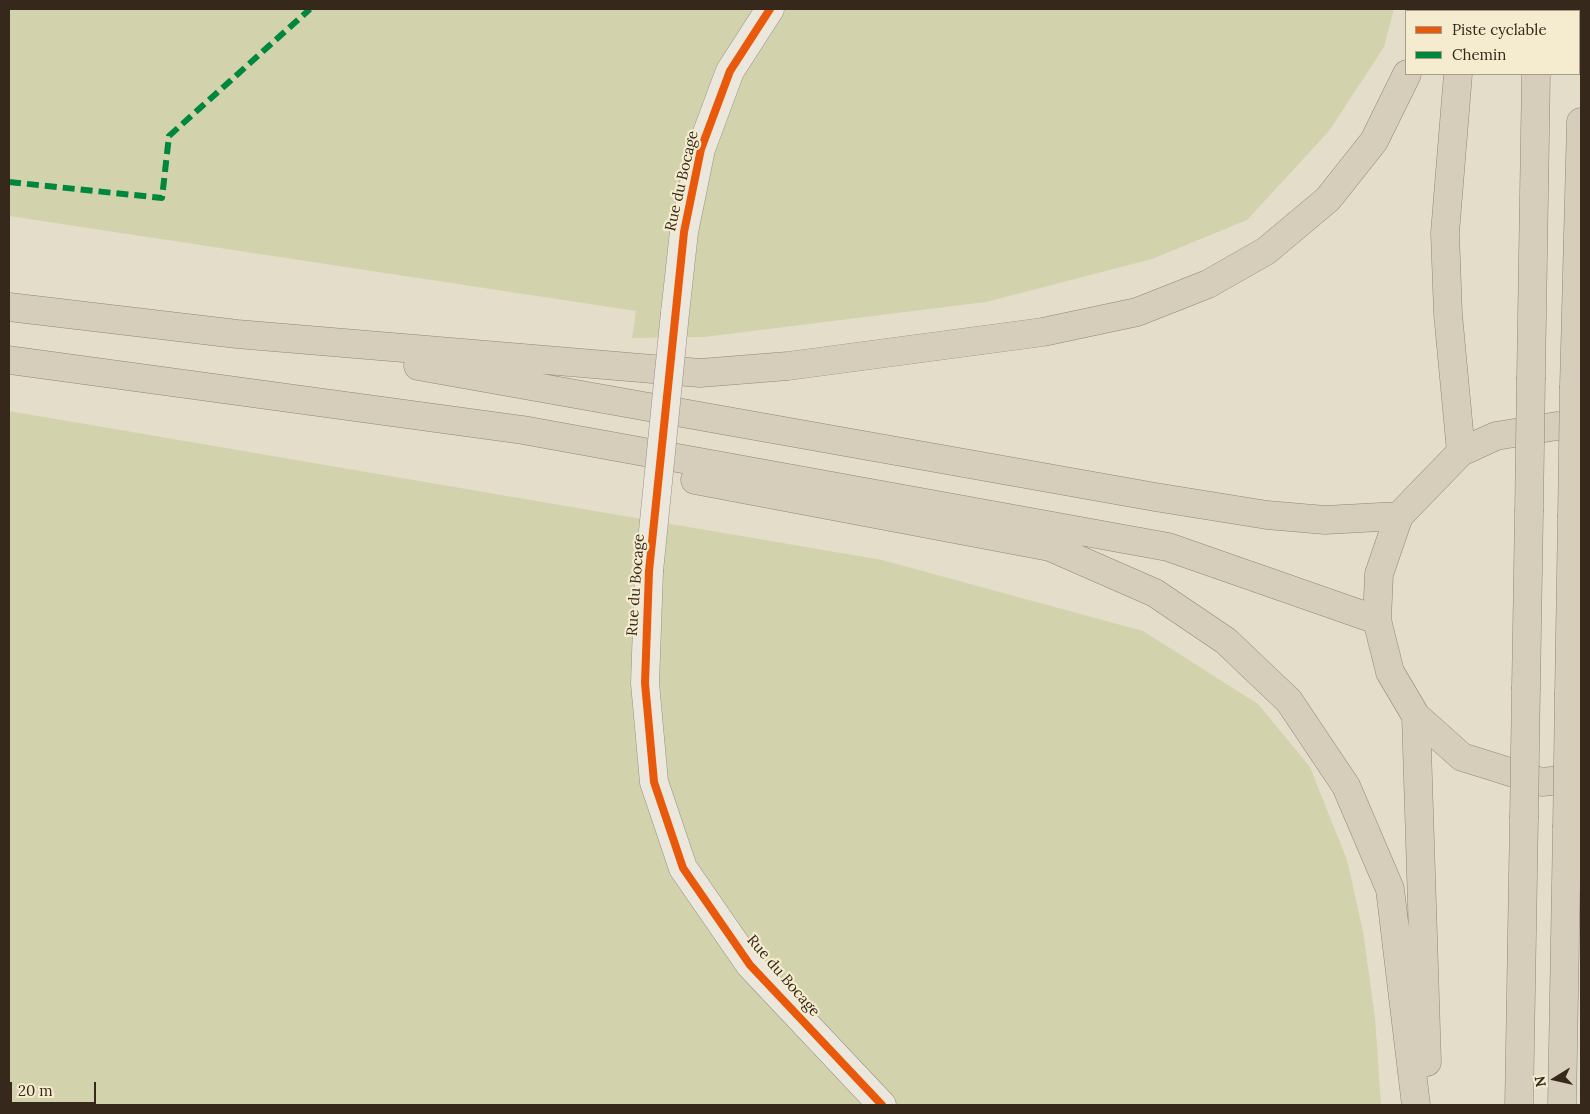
<!DOCTYPE html>
<html>
<head>
<meta charset="utf-8">
<style>
  body { margin:0 }
  #map { position:relative; width:1590px; height:1114px; overflow:hidden; background:#e4ddca; font-family:Lora,serif }
  canvas { display:block }
  .frame { position:absolute; inset:0; border:10px solid #36291c; pointer-events:none }
  .legend { position:absolute; left:1405px; top:10px; width:175px; height:65px; box-sizing:border-box; background:#f5ebcf; border:1px solid #a99d87; margin:0; padding:6px 9px; list-style:none; font-size:15px; color:#36291c }
  .legend li { display:flex; align-items:center; gap:10px; height:25px }
  .legend b { width:25px; border:1px solid #a99d87 }
  .north { position:absolute; left:1530px; top:1054px; width:50px; height:50px; -webkit-text-stroke:4px #f5ebcf; paint-order:stroke; rotate:260deg; font-size:14px; font-weight:700; line-height:20px; text-align:center; color:#36291c }
  .north::after { content:''; display:block; margin:auto; width:18px; height:22px; background:#36291c; clip-path:polygon(50% 0,100% 100%,50% 72%,0 100%) }
  .scale { position:absolute; left:10px; top:1082px; width:86px; height:22px; box-sizing:border-box; border:2px solid #36291c; border-top:0; padding-left:6px; font-size:15px; line-height:18px; white-space:nowrap; color:#36291c; -webkit-text-stroke:4px #f5ebcf; paint-order:stroke }
</style>
</head>
<body>
<div id="map">
<canvas width="1590" height="1114"></canvas>
<div class="frame"></div>
<ul class="legend">
<li><b style="height:6px;background:#e8590c"></b>Piste cyclable</li>
<li><b style="height:6px;background:#00873e"></b>Chemin</li>
</ul>
<div class="north">N</div>
<div class="scale">20 m</div>
</div>
<script>
const ctx = document.querySelector('canvas').getContext('2d');
ctx.lineJoin = 'round';
function paint(path, color) { ctx.fillStyle = color; ctx.fill(path, 'evenodd'); }
const shape = rows => new Path2D(rows.map(r => 'M' + r).join(''));
function strokePath(path, color, width, dash) { ctx.strokeStyle = color; ctx.lineWidth = width; ctx.lineCap = dash ? 'butt' : 'round'; ctx.setLineDash(dash || []); ctx.stroke(path); }
function drawText(font, color, halo, rows, align = 'center') {
  ctx.font = font + ' Lora,serif'; ctx.lineWidth = 4.5; ctx.setLineDash([]); ctx.textBaseline = 'middle'; ctx.strokeStyle = halo; ctx.fillStyle = color; for (const [text, x, y, turn = 0] of rows) {
    ctx.save(); ctx.translate(x, y); ctx.rotate((+turn || 0) * Math.PI / 180); ctx.textAlign = isNaN(turn) ? turn : align; if (halo) ctx.strokeText(text, 0, 0); ctx.fillText(text, 0, 0); ctx.restore();
  }
}
paint(shape([
  [9,9,1394,9,1384,47,1329,131,1247,220,1152,259,986,302,704,337,632,338,636,311,9,216],
  [9,411,882,560,1143,631,1258,704,1310,767,1347,860,1363,931,1375,1017,1381,1105,9,1105]
]), '#d2d3ac');
const secondary = shape([
  [675,313,684,232,701,149,730,71,770,9],
  [649,571,645,683,654,782,683,868,750,965,882,1105]
]);
const highway = shape([
  [1429,11,1430,9],
  [1462,11,1462,9],
  [1536,11,1536,9],
  [1458,74,1445,233,1448,314,1461,452],
  [9,307,237,334,700,373,788,366,1043,332,1137,312,1208,284,1266,251,1328,199,1374,141,1407,74],
  [9,360,523,430,1168,547,1377,620],
  [418,366,1155,497,1267,515,1325,520,1399,516],
  [1531,377,1536,74],
  [1574,386,1581,122],
  [1581,431,1557,426,1496,436,1461,452,1399,516,1379,574,1377,620,1390,672,1416,716,1462,757,1542,782,1581,778],
  [695,480,1050,547,1155,593,1226,641,1289,701,1346,786,1390,889,1416,1105],
  [1526,687,1529,512],
  [1569,693,1572,517],
  [1416,716,1427,1062],
  [1519,1105,1524,818],
  [1562,1105,1567,828]
]);
strokePath(secondary, '#989184', 29);
strokePath(highway, '#8e877a', 29);
strokePath(secondary, '#ece7dc', 28);
strokePath(highway, '#d6cdbb', 28);
const secondaryBridge = shape([
  [649,571,675,313]
]);
const highwayBridge = shape([
  [1529,512,1531,377],
  [1572,517,1574,386],
  [1524,818,1526,687],
  [1567,828,1569,693]
]);
strokePath(secondaryBridge, '#989184', 29, []);
strokePath(highwayBridge, '#8e877a', 29, []);
strokePath(secondaryBridge, '#ece7dc', 28);
strokePath(highwayBridge, '#d6cdbb', 28);
strokePath(shape([
  [9,182,162,198,169,136,310,9]
]), '#00873e', 6, [12, 6]);
strokePath(shape([
  [770,9,730,71,701,149,684,232,649,571,645,683,654,782,683,868,750,965,882,1105]
]), '#e8590c', 8);
drawText('15px', '#36291c', '#f5ebcf', [
  ["Rue du Bocage",682,181,-77],
  ["Rue du Bocage",636,585,-86],
  ["Rue du Bocage",783,976,49]
]);
</script>
</body>
</html>
